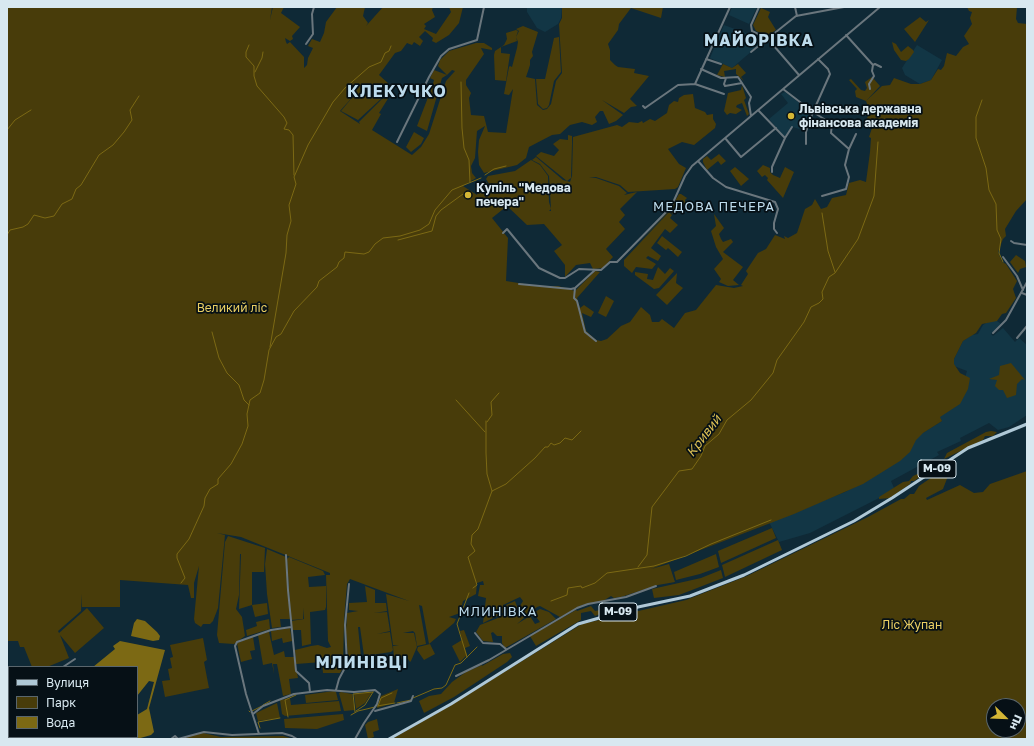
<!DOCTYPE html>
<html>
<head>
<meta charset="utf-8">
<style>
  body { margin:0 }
  #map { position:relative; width:1034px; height:746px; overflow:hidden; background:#0f2936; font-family:"Golos Text",sans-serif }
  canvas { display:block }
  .frame { position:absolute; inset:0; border:8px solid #d8e8f0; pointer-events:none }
  .legend { position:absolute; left:8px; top:666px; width:130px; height:72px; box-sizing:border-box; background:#061016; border:1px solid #5a666d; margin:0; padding:5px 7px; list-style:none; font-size:12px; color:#d8e8f0 }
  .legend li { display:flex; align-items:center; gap:8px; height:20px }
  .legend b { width:20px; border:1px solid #5a666d }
  .north { position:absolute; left:986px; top:698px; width:40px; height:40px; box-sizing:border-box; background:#061016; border:1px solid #5a666d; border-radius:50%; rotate:113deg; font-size:11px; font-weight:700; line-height:16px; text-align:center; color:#d8e8f0 }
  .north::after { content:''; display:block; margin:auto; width:14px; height:18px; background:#d4b635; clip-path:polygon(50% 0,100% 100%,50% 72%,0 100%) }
</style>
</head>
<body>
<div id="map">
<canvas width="1034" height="746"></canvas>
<div class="frame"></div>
<ul class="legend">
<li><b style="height:5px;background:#afc8d6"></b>Вулиця</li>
<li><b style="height:11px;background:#483c0a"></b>Парк</li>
<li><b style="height:11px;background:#7c6914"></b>Вода</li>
</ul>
<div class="north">Пн</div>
</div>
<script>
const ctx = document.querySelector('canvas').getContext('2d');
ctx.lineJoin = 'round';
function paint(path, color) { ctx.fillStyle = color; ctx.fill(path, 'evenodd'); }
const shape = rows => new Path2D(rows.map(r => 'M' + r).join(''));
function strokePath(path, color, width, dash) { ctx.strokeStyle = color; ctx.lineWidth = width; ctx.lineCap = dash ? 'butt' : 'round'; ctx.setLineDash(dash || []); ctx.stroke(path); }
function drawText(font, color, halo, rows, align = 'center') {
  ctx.font = font + ' "Golos Text",sans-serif'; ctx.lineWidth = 3.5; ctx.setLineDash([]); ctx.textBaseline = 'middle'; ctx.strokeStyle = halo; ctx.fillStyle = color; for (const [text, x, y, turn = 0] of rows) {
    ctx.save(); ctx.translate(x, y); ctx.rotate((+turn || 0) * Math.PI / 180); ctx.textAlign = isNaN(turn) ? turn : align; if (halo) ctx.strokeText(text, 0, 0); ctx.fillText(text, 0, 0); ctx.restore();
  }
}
paint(shape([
  [527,7,562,7,561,18,558,24,545,32,537,28,527,12],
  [732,7,757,7,749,24,729,15],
  [724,25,765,40,732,68,710,58],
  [917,45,942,60,931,80,920,84,905,75,902,68],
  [785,92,811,112,799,129,793,127,785,137,769,119,788,103,781,94],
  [989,321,997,321,1001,324,991,334,993,336,1003,328,1015,342,1019,338,1027,345,1027,415,1009,427,998,430,989,423,960,438,961,441,937,452,939,455,891,481,894,488,883,496,810,533,779,542,769,522,845,492,871,478,921,434,942,421,939,416,960,395,967,371,954,366,954,359,963,341,972,335,978,334,983,325]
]), '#123645');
paint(shape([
  [7,7,272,7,270,20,273,7,284,7,281,13,300,27,292,36,293,39,290,41,285,38,286,42,287,44,290,42,304,57,304,68,307,65,308,58,313,48,308,46,312,39,320,42,324,33,326,22,337,7,365,7,363,16,368,23,366,26,383,7,433,7,432,10,435,17,424,24,426,26,424,29,436,34,451,12,449,7,463,7,459,23,449,35,436,43,432,41,433,38,425,31,419,37,423,41,420,46,414,42,412,45,407,43,401,51,395,53,379,75,389,84,383,97,358,120,341,111,356,93,340,111,360,124,359,122,382,99,389,97,379,113,381,114,372,130,412,155,421,147,429,134,446,81,455,71,452,70,447,75,438,66,440,60,449,51,476,43,484,43,492,48,492,50,481,48,484,54,466,80,466,85,471,93,469,98,471,115,484,116,488,132,506,133,513,89,509,95,504,94,509,67,510,66,512,67,517,48,518,42,516,37,517,41,501,47,501,53,510,54,506,81,495,80,494,55,495,51,504,45,507,39,506,33,516,30,518,31,516,37,519,31,516,29,523,26,538,32,532,52,533,56,530,60,530,65,526,77,535,79,537,105,543,110,547,109,551,104,556,81,562,73,559,24,562,18,562,7,663,7,661,18,631,8,619,24,618,30,608,44,610,50,610,60,615,65,618,67,635,69,634,73,649,76,630,99,637,106,631,107,624,113,602,100,623,115,616,121,609,124,603,111,600,111,595,117,597,122,592,125,582,122,570,125,560,134,552,135,529,147,526,158,517,165,484,173,479,165,478,152,479,140,485,126,477,131,475,158,471,166,472,173,476,178,463,186,477,195,478,186,482,183,486,182,491,187,486,179,488,176,515,171,531,160,540,165,548,176,549,202,551,209,549,211,551,211,551,209,549,176,540,164,532,160,536,157,563,180,570,182,572,176,573,137,617,125,622,127,629,122,638,123,642,121,643,123,650,119,655,121,667,113,669,105,674,101,678,102,679,98,684,95,693,94,695,108,705,112,707,115,713,114,713,119,716,124,715,128,694,145,682,142,668,149,679,164,686,168,678,187,675,189,628,192,620,185,596,177,589,178,596,178,619,186,627,193,624,195,637,192,620,209,625,215,619,222,625,229,606,249,613,257,603,268,593,269,590,263,576,265,565,277,565,265,554,251,562,245,544,224,527,225,507,206,492,218,508,238,506,281,543,287,558,286,575,291,595,271,600,272,577,298,580,308,584,305,594,312,591,317,582,313,586,331,596,340,601,341,607,339,621,326,630,322,641,307,650,315,652,322,659,322,662,319,674,328,685,313,696,310,716,285,734,288,743,286,741,285,748,274,746,271,758,253,766,249,775,235,785,239,784,236,788,238,797,233,805,209,812,205,815,199,821,209,827,207,832,198,846,195,849,183,860,180,866,182,870,152,871,138,869,137,872,128,864,124,870,112,866,101,882,86,890,85,894,78,911,84,920,84,931,80,938,69,941,70,944,66,947,53,956,56,963,47,969,44,964,36,972,24,970,18,972,12,969,11,967,7,1017,7,1016,19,1018,23,1027,24,1027,199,1016,211,1005,229,1006,236,1003,239,998,252,1002,262,1006,264,1017,281,1013,289,1016,298,1006,313,1002,314,997,321,982,324,976,333,963,341,954,359,954,364,960,373,970,378,968,389,960,404,940,417,942,421,923,433,916,440,910,452,900,461,863,484,794,514,651,569,669,564,675,582,658,585,621,597,614,598,611,596,603,601,582,605,560,617,540,606,537,607,517,624,530,616,535,624,540,622,533,613,540,609,549,612,556,619,505,648,502,643,502,636,497,636,493,632,491,633,493,642,483,641,476,632,480,625,498,618,506,613,506,605,515,601,518,609,523,601,520,597,503,605,503,613,483,623,486,598,478,596,480,585,484,585,483,581,477,583,476,594,463,601,460,613,449,617,456,619,454,623,429,644,422,606,419,605,426,644,417,646,415,633,413,631,403,633,414,633,417,647,411,661,410,662,408,659,402,660,401,657,394,658,393,646,399,645,393,645,386,594,409,601,350,579,347,584,344,620,343,668,340,673,323,673,322,662,296,664,295,650,311,646,318,645,327,648,331,647,328,641,326,575,330,575,330,573,241,537,217,533,225,535,218,608,213,621,210,624,203,624,201,627,195,623,194,619,199,566,194,583,194,598,191,598,188,585,120,580,120,607,82,607,82,594,81,611,58,631,59,633,87,608,104,628,75,653,60,635,69,658,47,667,32,667,24,647,20,647,18,641,7,641],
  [761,8,770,12,768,17,776,30,767,36,756,31,753,25],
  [920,17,926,22,929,20,915,42,904,29],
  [559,37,561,72,554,81,549,105,547,108,543,109,538,104,536,79,545,79,554,38],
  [892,42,896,44,901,52,908,46,913,50,914,52,909,59,906,61,901,60,894,50],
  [723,64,732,68,738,64,746,73,741,77,744,81,736,74,736,69,724,71,725,77,717,75],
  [434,70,447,75,442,78,427,131,417,126,432,87,434,80,430,78],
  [872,77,880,86,866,101,856,97,855,91,857,89,849,80,851,79,861,90,865,91,867,88,865,82],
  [742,85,746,98,744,100,749,114,747,116,742,103,737,105,736,107,742,110,736,114,730,113,727,115,724,111,728,93,741,90],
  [414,132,424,138,421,144,411,152,406,147],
  [568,135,572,136,572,144,571,178,567,181,536,156,541,152,554,156,559,150,553,144,560,139,568,140],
  [719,154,726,161,721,165,718,161,707,170,703,162,703,159,707,156,711,160],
  [763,165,770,168,770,172,773,175,780,178,785,167,794,172,783,198,767,180,768,178,765,175,762,177,757,171],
  [735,167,749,179,741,186,730,171],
  [679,194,681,194,687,198,685,200,686,203,673,214,669,211,636,246,671,208],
  [669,212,672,215,670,218,678,225,670,233,665,229,651,248,661,256,658,261,648,256,646,258,656,264,652,269,636,267,632,273,624,266,624,260],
  [714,214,724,228,719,234,721,239,723,242,731,239,733,242,723,252,743,267,733,280,739,285,728,286,719,282,721,279,714,269,723,259,716,247,711,231,716,226],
  [662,236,682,252,678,257,668,248,666,250,657,243],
  [1016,255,1025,261,1026,267,1020,269,1018,273,1010,262],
  [658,267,665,274,670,268,674,271,659,288,654,289,635,275,635,272,648,274,647,279,653,280],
  [677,273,676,283,683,288,667,305,656,295],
  [606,296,614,301,606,317,598,313],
  [1011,363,1025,380,1022,379,1017,384,1016,395,1007,398,1003,390,999,390,995,386,997,380,989,379,999,375,1000,366],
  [991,431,997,432,993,436,985,436,983,440,944,459,947,453,986,432],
  [935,461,936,462,930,468,928,473,924,474,914,481,911,481,910,484,890,498,879,499,879,497,903,482,909,481,913,476,924,471],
  [953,463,943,489,926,498,927,500,960,485,974,493,983,492,990,484,1027,471,1027,739,392,739,451,705,582,624,686,600,747,576,868,517,901,499,904,499,910,494,914,494,919,486],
  [994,706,1018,706,1018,730,994,730],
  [772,528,776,538,721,563,718,551],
  [228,536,265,548,264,572,252,572,252,605,239,609,241,554,240,554,239,595,236,609,242,617,245,636,234,644,219,643,217,635,225,542],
  [778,540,782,550,725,577,722,565],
  [267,549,286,557,290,619,280,619,281,627,272,628,267,594,265,564],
  [716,554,719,567,700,574,676,580,674,572],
  [289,557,323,571,325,575,308,577,309,587,326,586,326,607,325,610,310,612,311,644,302,646,301,630,292,630,291,621,304,619,303,608,303,619,291,620,287,559],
  [721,570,723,578,679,595,654,598,652,589,701,578],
  [365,586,375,590,375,603,386,603,387,611,374,613,387,612,390,631,377,634,390,632,393,650,391,652,364,656,360,627,358,627,361,657,348,659,346,632,347,613,358,611,349,610,349,603,367,602],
  [267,603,268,614,255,617,252,605],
  [591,606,595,611,606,609,605,612,595,616,591,611,581,613,581,620,536,646,530,636,576,610,577,611],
  [269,619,270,629,247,636,246,630,257,626,256,622],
  [290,628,292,641,283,643,282,638,272,641,271,631],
  [464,630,470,646,465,648,467,655,460,662,452,646,462,640,460,631],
  [268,632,269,632,274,655,284,651,285,657,294,657,298,678,289,679,291,694,283,696,277,664,273,664,274,674,272,663,263,665,258,635],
  [253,637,255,650,250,651,252,659,241,662,237,643],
  [203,638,207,660,204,662,209,688,165,697,162,681,170,680,168,669,172,668,170,658,173,657,170,645],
  [430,644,435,654,424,660,417,650,418,647],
  [510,653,512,657,507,662,454,697,424,713,419,701,429,696,441,694,452,682,466,672,482,665,482,666,503,654],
  [398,689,394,703,377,708,381,696],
  [334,691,336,692,338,700,306,703,305,695],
  [341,692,352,694,355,710,344,711,339,693],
  [372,692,365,703,356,709,354,694],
  [290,698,291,705,339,701,341,711,285,716,282,714,280,700],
  [277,703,280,718,258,721,256,713],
  [343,714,344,720,317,729,285,728,284,719],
  [377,719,379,730,373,732,374,737,368,739,365,725,368,722],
  [203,733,221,737,283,736,294,739,180,739]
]), '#483c0a');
paint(shape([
  [137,619,145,621,157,632,160,636,159,640,153,641,131,636,134,623],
  [120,641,165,650,149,708,154,732,151,735,137,739,49,739,48,737,137,737,137,715,147,709,154,682,149,681,137,696,137,667,93,667,115,649,113,646]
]), '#7c6914');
strokePath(shape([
  [249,45,246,52,246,57,254,66,254,76,257,86,284,117,287,123,284,129,289,130,293,135,294,175],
  [255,72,262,58,263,52],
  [461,82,462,128,464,148,469,160,470,182],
  [982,100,976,117,976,138,986,168,989,190,996,204,997,230,1001,239,999,253,1003,262],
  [7,130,15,120,31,110],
  [485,175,494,169,506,166],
  [822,213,828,251,835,272],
  [7,235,10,230,23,227,28,224,34,215,45,218,54,216,62,204,72,199,76,189,81,185,99,155,113,145,124,132,132,120,130,110,139,96],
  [398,240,432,231,436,216,441,210,463,194,469,196],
  [212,332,219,358,227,373,239,385,244,400,249,405],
  [270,347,286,253,287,235,291,221,289,205,296,184,294,177,308,145,333,102,345,88,369,67,381,62,385,53,389,51,391,46],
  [456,400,485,432],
  [486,421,486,453,487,474,492,491],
  [487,422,492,415,491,402,499,393],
  [638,567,647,555,652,507,679,471,692,469,701,456,705,446,719,434,727,420,751,400,773,373,777,360,804,322,811,307,819,303,823,299,822,292,829,277,835,273,858,239,874,196,878,142],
  [181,583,185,578,177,558,177,554,189,539,204,506,205,498,210,489,218,484,218,479,231,464,242,444,248,426,247,414,250,400,260,393,264,380,269,350,276,337,281,334,294,311,317,287,319,281,337,267,339,262,344,258,345,252,364,254,369,252,375,244,383,238,400,236,420,230,429,224,435,210,452,190,481,178],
  [473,588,477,585,468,557,475,551,471,544,472,535,478,529,492,491,506,484,535,458,545,447,548,447,551,443,554,445,560,443,565,438,572,440,581,431],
  [551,601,567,595,568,588,581,586,582,588,595,583,607,573,654,566,686,556,711,544,771,520],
  [467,657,457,624,469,593],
  [413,698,434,689,442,688,446,685,455,665,461,663,477,647],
  [397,703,411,700],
  [263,705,270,701],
  [377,706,395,703],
  [378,706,381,698,392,693],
  [249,711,250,712],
  [252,711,262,706],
  [356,711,365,705,373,692],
  [355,712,353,694,373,692],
  [351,715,358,711,375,707],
  [288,717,285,700,296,695],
  [260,728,258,722,280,718]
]), '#7c6914', 1);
strokePath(shape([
  [759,7,751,25,752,31,768,39,799,75],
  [795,7,797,16],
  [846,35,873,65,875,64,881,67],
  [306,44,313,34,312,14,314,7],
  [751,52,796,16,844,7],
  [706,59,721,64],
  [818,59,828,69,830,74,813,112,832,124,831,133,849,149,845,165,849,177,846,189,822,196],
  [701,69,721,78,738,77,751,97,749,103,751,116],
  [726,78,724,84,725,86,742,83],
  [695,84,724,94],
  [783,89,813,112,806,132,806,144],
  [870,89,869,84,874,76,872,71,873,65],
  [643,106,645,108,678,85,695,84,730,7],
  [758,110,785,138],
  [725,138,741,157,776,128],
  [397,142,429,77,441,56,449,49,477,40,484,7],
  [849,149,856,134],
  [698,161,713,178,726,187,775,202,778,209,774,223,774,229,777,233],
  [772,172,772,167,785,138,792,127],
  [503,233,507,229,539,268,560,278,565,278,579,269,601,270,610,262,617,262,671,207,685,176,692,166,880,7],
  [1011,241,1014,243,1027,245],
  [1003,257,1017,276,1023,290],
  [519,284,571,289,575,288,595,270],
  [575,288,574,298,577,301,585,332,596,341],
  [1022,293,1027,295],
  [993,333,1006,320,1027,282],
  [1017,338,1027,326],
  [286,555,288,590,296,671,309,683,310,692],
  [475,633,483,643,500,644,506,649],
  [63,667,75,659],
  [456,676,489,660,577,608,588,604,626,597,656,586],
  [7,686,9,686],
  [336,690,339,679,347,664,345,625,349,584],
  [375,711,411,701,413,696],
  [253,714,263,706,294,694,327,690,354,692,375,690,380,694,377,704,364,723,355,739],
  [7,723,9,723],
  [259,734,246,694,235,646,237,642,271,630,291,627],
  [171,739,175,736,178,739],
  [178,739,204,732,232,735,282,733,292,736,297,739]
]), '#6a767d', 2);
strokePath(shape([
  [389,739,451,704,578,624,638,607,690,596,744,575,854,521,892,498,968,448,1027,424]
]), '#afc8d6', 3);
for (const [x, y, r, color] of [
  [791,116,4,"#d4b635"],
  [468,195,4,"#d4b635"]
]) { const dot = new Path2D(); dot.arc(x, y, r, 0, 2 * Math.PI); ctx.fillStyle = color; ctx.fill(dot); strokePath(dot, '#061016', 1.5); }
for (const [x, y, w] of [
  [937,469,38],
  [618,612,38]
]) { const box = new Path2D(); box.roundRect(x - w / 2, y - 9, w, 18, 3); ctx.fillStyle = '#061016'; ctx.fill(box); strokePath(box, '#d8e8f0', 1); }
drawText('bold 11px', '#d8e8f0', null, [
  ["М-09",937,469],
  ["М-09",618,612]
]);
drawText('bold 12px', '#d8e8f0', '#061016', [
  ["Львівська державна",799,109],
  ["фінансова академія",799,123],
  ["Купіль \"Медова",476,188],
  ["печера\"",476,202]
], 'left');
drawText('12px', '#eacf63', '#061016', [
  ["Великий ліс",232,308],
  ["Ліс Жупан",912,625]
]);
ctx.letterSpacing = '1px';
drawText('13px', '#bddbec', '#061016', [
  ["МЕДОВА ПЕЧЕРА",714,207],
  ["МЛИНІВКА",498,612]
]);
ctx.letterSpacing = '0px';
drawText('italic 13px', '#dbbf53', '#061016', [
  ["Кривий",704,436,-53]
]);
ctx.letterSpacing = '1px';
drawText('bold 16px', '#bddbec', '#061016', [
  ["МАЙОРІВКА",759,41],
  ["КЛЕКУЧКО",397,92],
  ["МЛИНІВЦІ",362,663]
]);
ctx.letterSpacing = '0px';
</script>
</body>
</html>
